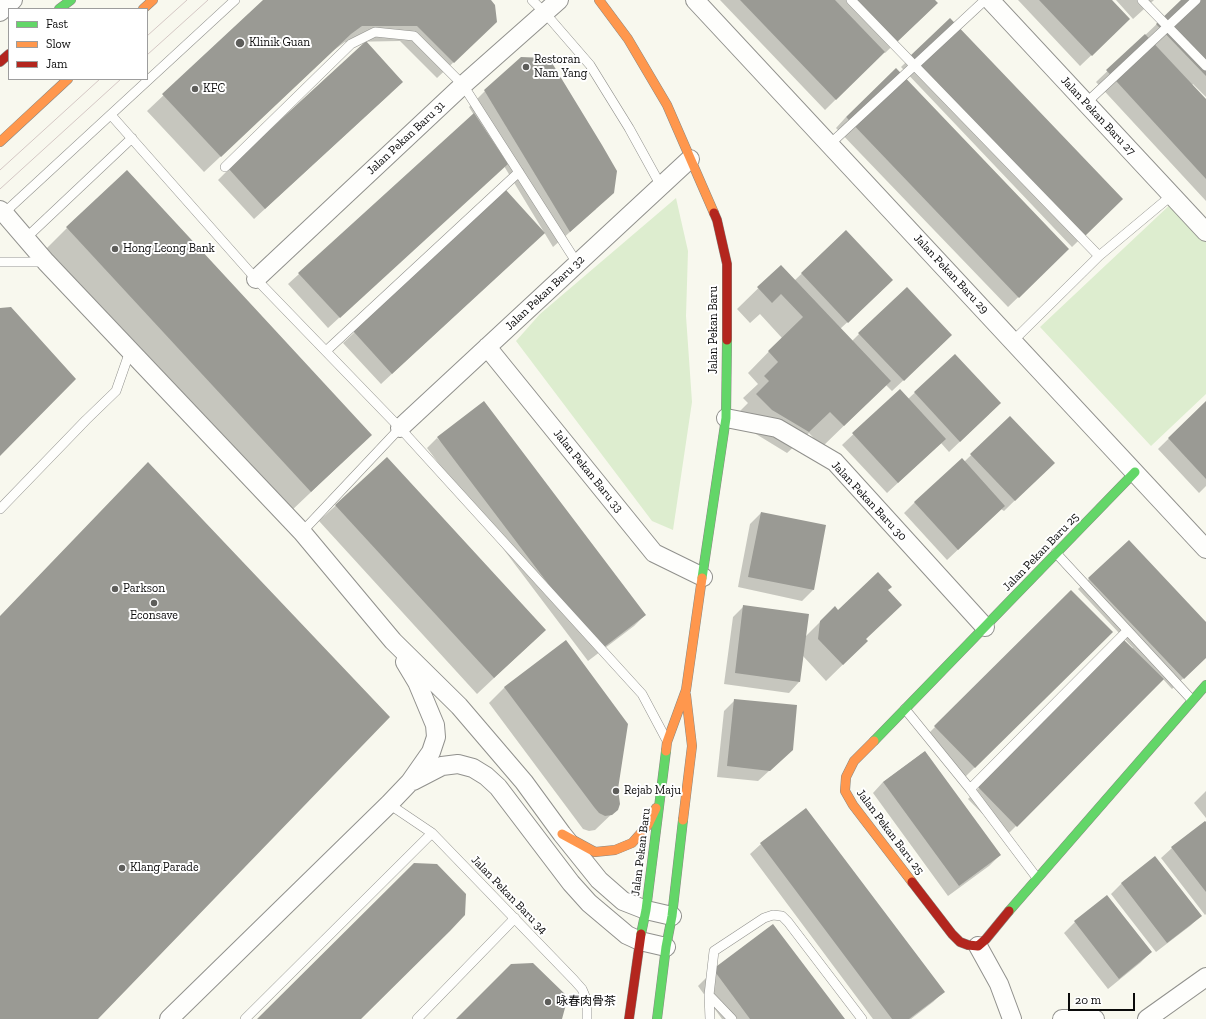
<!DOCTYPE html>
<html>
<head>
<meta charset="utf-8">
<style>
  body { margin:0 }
  #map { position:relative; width:1206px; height:1019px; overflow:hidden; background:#f8f8ee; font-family:"Zilla Slab",serif }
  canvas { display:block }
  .legend { position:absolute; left:8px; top:8px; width:140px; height:72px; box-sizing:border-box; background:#fff; border:1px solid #9d9d9d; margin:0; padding:5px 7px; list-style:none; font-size:12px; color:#0a0a0a }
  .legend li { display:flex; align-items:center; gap:8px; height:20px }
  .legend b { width:20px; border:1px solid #9d9d9d }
  .scale { position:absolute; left:1068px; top:993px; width:67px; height:18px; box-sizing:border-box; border:2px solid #0a0a0a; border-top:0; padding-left:5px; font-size:12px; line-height:14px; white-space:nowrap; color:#0a0a0a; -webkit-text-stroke:3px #fff; paint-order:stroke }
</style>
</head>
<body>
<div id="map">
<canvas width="1206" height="1019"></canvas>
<ul class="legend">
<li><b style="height:5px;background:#63d668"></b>Fast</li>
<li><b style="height:5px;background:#ff974d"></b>Slow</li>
<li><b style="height:5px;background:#b3261e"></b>Jam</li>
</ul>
<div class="scale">20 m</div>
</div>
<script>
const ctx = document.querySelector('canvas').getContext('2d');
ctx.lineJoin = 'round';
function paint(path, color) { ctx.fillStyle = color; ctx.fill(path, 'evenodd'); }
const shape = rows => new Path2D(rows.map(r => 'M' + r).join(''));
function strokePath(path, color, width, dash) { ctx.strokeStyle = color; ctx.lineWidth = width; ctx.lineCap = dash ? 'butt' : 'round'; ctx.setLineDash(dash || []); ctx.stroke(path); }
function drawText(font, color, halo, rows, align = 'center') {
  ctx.font = font + ' "Zilla Slab","Noto Sans SC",serif'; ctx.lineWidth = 4; ctx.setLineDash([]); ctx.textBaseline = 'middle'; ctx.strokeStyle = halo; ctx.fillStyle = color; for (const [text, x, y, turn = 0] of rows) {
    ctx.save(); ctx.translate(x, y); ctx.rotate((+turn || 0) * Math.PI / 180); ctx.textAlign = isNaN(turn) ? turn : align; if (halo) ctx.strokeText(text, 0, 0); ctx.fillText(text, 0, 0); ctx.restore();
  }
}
paint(shape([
  [676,198,688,251,686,316,692,402,673,530,652,521,516,341,540,314],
  [1174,201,1206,236,1206,394,1151,446,1040,327]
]), '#ddedcf');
paint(shape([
  [264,0,489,0,496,22,437,78,400,41,345,42,334,50,204,172,147,111],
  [720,0,934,0,926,14,885,53,884,52,825,110],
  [1018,0,1111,0,1118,30,1080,66],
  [1116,0,1154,0,1133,19],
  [1182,0,1206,0,1206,97,1193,84,1192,85,1206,101,1206,201,1096,82],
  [950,19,1121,199,1072,247,901,67],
  [485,91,596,209,553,247,504,166,328,328,288,284,474,115,469,107],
  [391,93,254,219,218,180,229,169],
  [846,117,1057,260,1008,307,836,128],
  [506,192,533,243,381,384,343,343],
  [67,228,371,435,289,513,46,249],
  [846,231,881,291,840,329,852,341,859,334,940,346,892,391,886,385,822,447,809,433,787,453,751,431,736,415,748,403,743,398,758,384,748,373,782,338,760,314,750,323,737,309,781,266,794,281],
  [955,355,989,414,949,452,941,443,887,493,842,445,900,390,908,399],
  [1206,402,1206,486,1199,493,1158,449],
  [1010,417,1043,473,1004,511,1001,509,947,560,904,513,915,502,964,462],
  [437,438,645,615,634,626,588,661,427,448],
  [387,458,545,630,477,694,319,521],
  [761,513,825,526,813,590,802,601,738,587,750,524],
  [1089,579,1206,623,1206,657,1172,689,1163,679,1005,837,968,799,1124,641,1132,649,1133,648,1078,589],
  [887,590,865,639,867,641,826,681,803,656,799,682,789,693,724,684,733,617,744,606,805,637,821,621,838,611],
  [1071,591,1111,632,964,778,924,738],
  [505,687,617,789,617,809,595,830,589,831,583,829,489,703],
  [735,700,781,760,758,781,717,777,724,711],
  [924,752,1000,855,989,866,948,896,873,793,883,782],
  [1206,791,1206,818,1194,803],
  [1206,824,1206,914,1205,915,1161,858,1172,848],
  [761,844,943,992,933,1002,911,1019,873,1019,750,854],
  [1122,883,1201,916,1190,926,1156,952,1111,894],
  [1075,922,1151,952,1140,963,1108,989,1064,933],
  [714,970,844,1019,722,1019,698,986]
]), '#0003');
paint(shape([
  [263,0,491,0,495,5,497,22,454,63,417,26,362,26,351,34,221,157,162,94],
  [740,0,835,0,885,52,836,100],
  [855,0,935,0,938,3,896,43],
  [1039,0,1112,0,1130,19,1092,56],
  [1181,0,1206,0,1206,76,1156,24],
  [950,18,1123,199,1084,237,910,56],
  [1145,34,1206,99,1206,179,1106,70],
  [366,41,403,82,265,209,228,168],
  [521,57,545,58,552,63,602,145,617,171,614,193,570,232,484,90],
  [896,68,1069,249,1019,298,846,117],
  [474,113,508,164,340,318,298,273],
  [127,170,372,435,311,492,66,227],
  [506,190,545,233,392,374,353,331],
  [846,230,893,280,848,323,801,273],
  [781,265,891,381,844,426,830,412,809,432,772,410,756,394,769,381,764,376,778,362,768,351,803,317,781,294,772,303,757,287],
  [907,287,952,335,904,381,858,333],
  [11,307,76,379,0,456,0,308],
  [955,354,1001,403,960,442,914,392],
  [900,389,946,439,898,483,852,433],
  [484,401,646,615,599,651,437,437],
  [1206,401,1206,479,1168,438],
  [1010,416,1055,463,1015,501,970,454],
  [387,457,546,630,494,678,335,505],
  [962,458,1005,506,958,550,914,502],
  [148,462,390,717,98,1019,0,1019,0,616],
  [761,512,826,525,814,590,748,577],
  [1129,540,1206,622,1206,658,1184,679,1088,578],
  [878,572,892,587,888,590,902,605,866,639,868,641,843,665,818,639,820,621,835,606,838,610],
  [1071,590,1113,632,975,768,934,726],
  [743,605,809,614,800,682,735,673],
  [566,640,628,724,618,789,620,804,618,810,612,815,605,816,599,813,594,807,504,687],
  [1124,640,1164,679,1017,827,978,787],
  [734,699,797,705,793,750,770,771,727,766],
  [925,751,1001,855,959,886,883,782],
  [806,808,945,992,909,1019,892,1019,760,843],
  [1205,821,1206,822,1206,892,1171,847],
  [1155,856,1202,916,1167,943,1121,883],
  [414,863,437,864,466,894,465,915,450,931,361,1019,257,1019],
  [1107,895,1152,952,1119,979,1074,921],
  [773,924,845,1019,750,1019,713,969],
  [533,963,568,997,562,1019,456,1019,511,964]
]), '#9a9a94');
const lane = shape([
  [532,0,545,13,590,65,629,128,661,186],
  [851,0,1099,256],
  [1142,0,1206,66],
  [1086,103,1196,0],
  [111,115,256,279,400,428,642,694,666,739],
  [830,144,985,0],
  [225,167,351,44,375,32,414,36,463,85,577,263],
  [4,213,235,0],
  [26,238,132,138],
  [0,262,46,262],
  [1013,341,1099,256,1172,195],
  [326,351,519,172],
  [0,509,86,420,116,391,130,351],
  [302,532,400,428],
  [1056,553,1192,700],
  [905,709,970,789,1037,878],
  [970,789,1127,631],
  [389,804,432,833,574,980,582,989,587,1001,587,1019],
  [709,995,732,1019],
  [245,1019,432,833],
  [417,1019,515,918],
  [710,1019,709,995,714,951,764,918,773,915,782,916,788,922,862,1019]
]);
const street = shape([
  [695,0,1206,549],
  [990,0,1206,232],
  [0,12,13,0],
  [0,210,4,213,46,262,302,532,393,641,459,706,524,782,562,834,599,880,623,901,646,910,672,916],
  [256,279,463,85,559,0],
  [487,347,654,553,703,577],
  [726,418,777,428,835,462,985,627],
  [400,428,690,159],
  [413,781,442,766,458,764,473,768,486,776,498,787,571,883,589,903,627,935,640,941,666,947],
  [978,946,999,984,1012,1019],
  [169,1019,389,804,410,782,431,752,436,737,435,725,417,682,405,662],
  [1062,1019,1095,1019],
  [1147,1019,1206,977]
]);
const fast = shape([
  [59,9,71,0],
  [702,578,726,418,727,340],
  [874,741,1135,472],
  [1009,911,1206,685],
  [641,934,646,910,666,751],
  [657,1019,666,947,672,916,683,820]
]);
const slow = shape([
  [599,0,628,39,667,105,714,213],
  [143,9,153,0],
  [0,142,68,79],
  [874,741,854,761,846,777,845,791,853,805,912,882],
  [666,751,667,742,686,690,702,578],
  [683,820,692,746,686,695],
  [562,834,595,852,615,850,632,843,648,825,656,808]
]);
const jam = shape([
  [0,62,9,54],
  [714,213,717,220,727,264,727,340],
  [912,882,952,934,960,942,968,945,978,946,986,939,1009,911],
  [629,1019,641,934]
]);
strokePath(lane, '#91918d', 10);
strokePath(street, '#91918d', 20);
strokePath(fast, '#888883', 10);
strokePath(slow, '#888883', 10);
strokePath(jam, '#888883', 10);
strokePath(lane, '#fefefc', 9);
strokePath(street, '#fefefc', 18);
strokePath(fast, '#63d668', 9);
strokePath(slow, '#ff974d', 9);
strokePath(jam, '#b3261e', 9);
strokePath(shape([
  [147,36,187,0],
  [147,55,208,0],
  [0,170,100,79],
  [0,189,121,79]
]), '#d4c7c4', 1);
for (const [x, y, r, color] of [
  [240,43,5,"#5d5d5a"],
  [526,67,4,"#5d5d5a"],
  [195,89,4,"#5d5d5a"],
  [115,249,4,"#5d5d5a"],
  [115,589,4,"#5d5d5a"],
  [154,603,4,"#5d5d5a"],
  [616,791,4,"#5d5d5a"],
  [122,868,4,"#5d5d5a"],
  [548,1002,4,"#5d5d5a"]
]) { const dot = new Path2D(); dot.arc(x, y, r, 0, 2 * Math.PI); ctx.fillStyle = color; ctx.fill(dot); strokePath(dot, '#fff', 1.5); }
drawText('12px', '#0a0a0a', '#fff', [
  ["Klinik Guan",249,43],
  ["Restoran",534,60],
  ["Nam Yang",534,74],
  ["KFC",203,89],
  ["Hong Leong Bank",123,249],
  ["Parkson",123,589],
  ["Econsave",154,616,"center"],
  ["Rejab Maju",624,791],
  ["Klang Parade",130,868],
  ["咏春肉骨茶",556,1002]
], 'left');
drawText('12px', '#0a0a0a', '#fff', [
  ["Jalan Pekan Baru 27",1098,116,47],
  ["Jalan Pekan Baru 31",406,138,-43],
  ["Jalan Pekan Baru 29",951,274,47],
  ["Jalan Pekan Baru 32",545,293,-43],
  ["Jalan Pekan Baru",714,330,-90],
  ["Jalan Pekan Baru 33",588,471,51],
  ["Jalan Pekan Baru 30",869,501,47],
  ["Jalan Pekan Baru 25",1041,552,-46],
  ["Jalan Pekan Baru 25",890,832,53],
  ["Jalan Pekan Baru",641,852,-83],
  ["Jalan Pekan Baru 34",509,895,46]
]);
</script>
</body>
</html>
